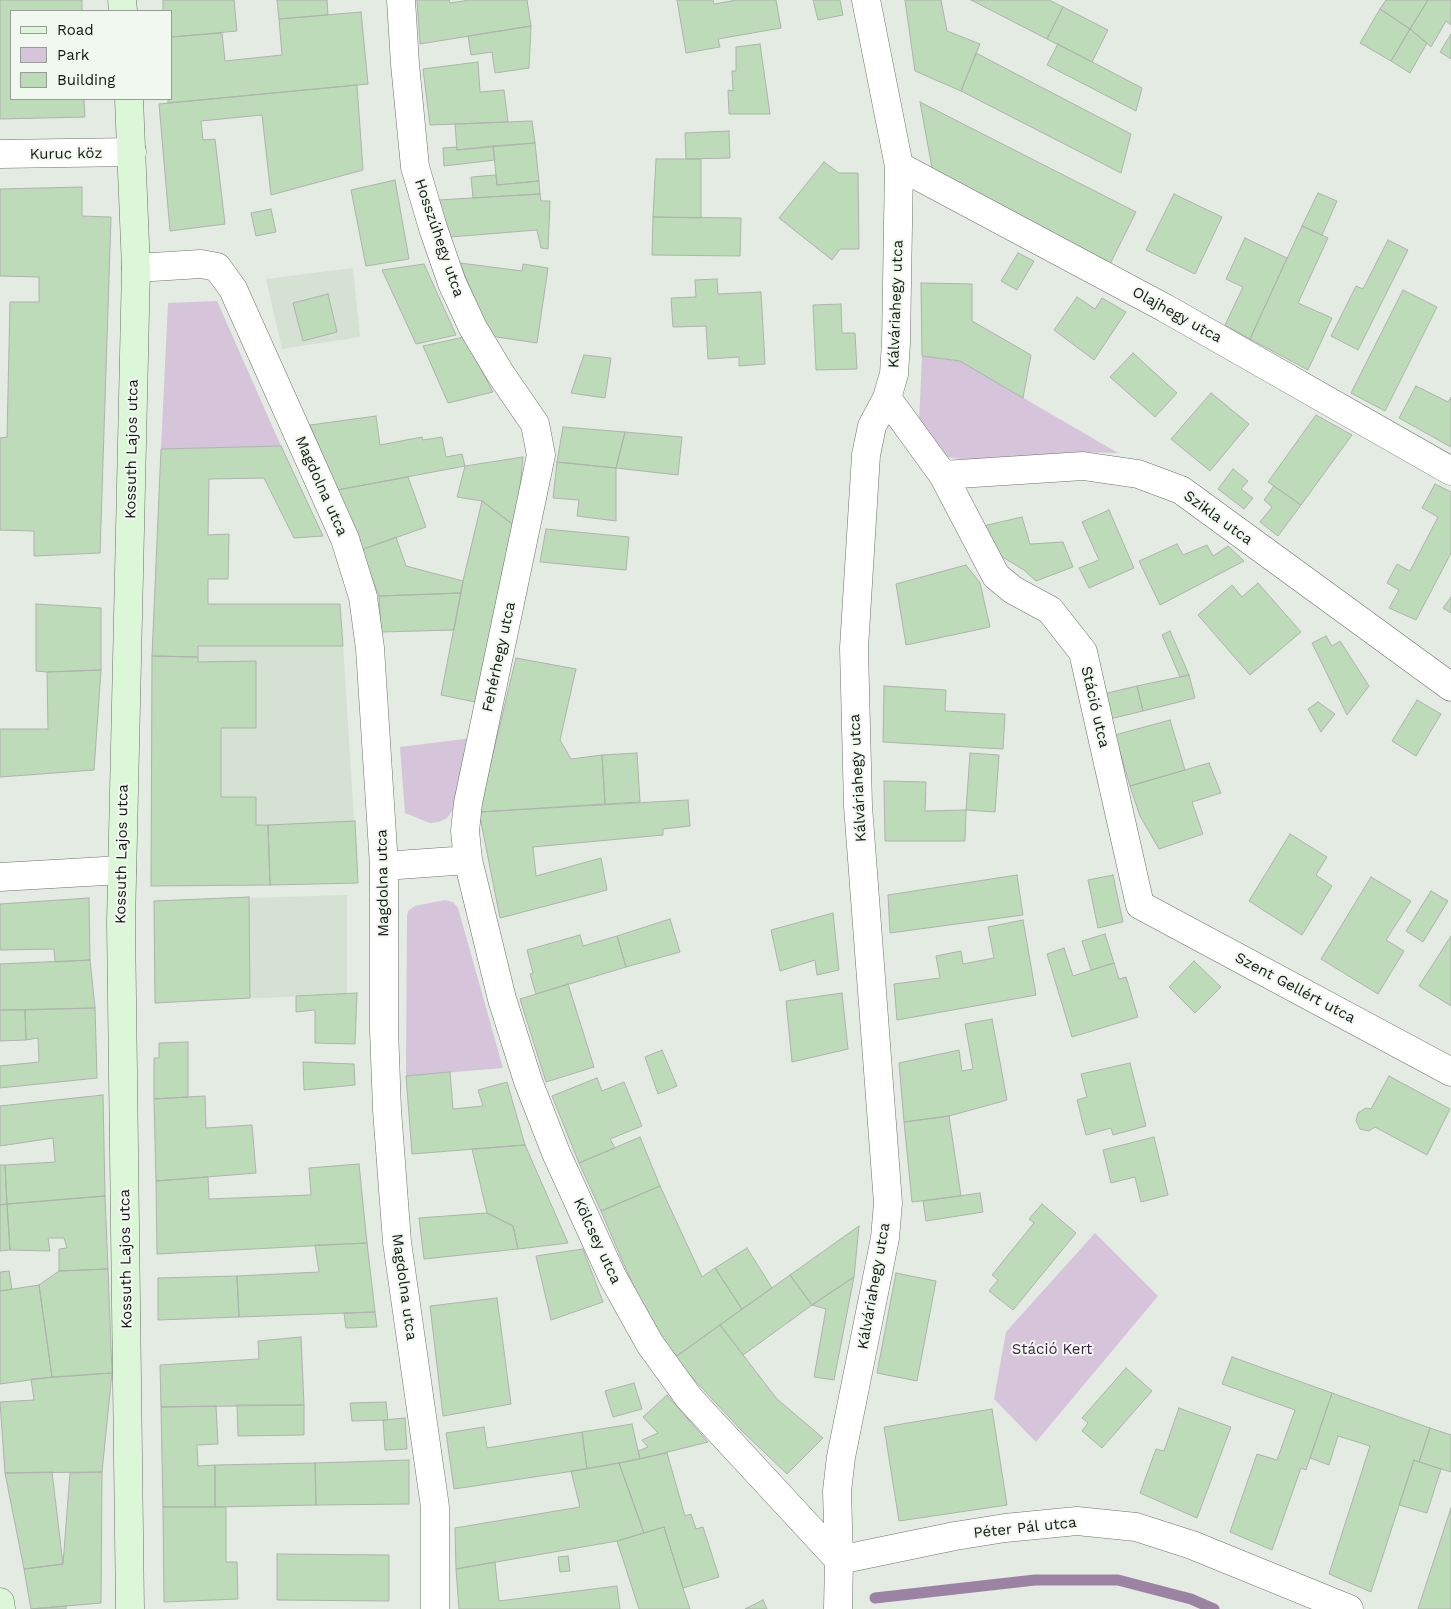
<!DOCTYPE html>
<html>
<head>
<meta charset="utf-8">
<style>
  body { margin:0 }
  #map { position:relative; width:1451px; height:1609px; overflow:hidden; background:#e3ebe2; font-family:"Work Sans",sans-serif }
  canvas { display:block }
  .legend { position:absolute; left:10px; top:10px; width:162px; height:90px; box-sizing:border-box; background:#f0f8ef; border:1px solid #989e97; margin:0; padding:6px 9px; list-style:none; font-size:15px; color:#141714 }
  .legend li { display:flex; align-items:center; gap:10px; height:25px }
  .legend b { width:25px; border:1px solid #989e97 }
</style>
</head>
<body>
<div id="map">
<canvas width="1451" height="1609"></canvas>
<ul class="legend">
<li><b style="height:6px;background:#dcf7d8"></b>Road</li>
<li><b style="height:14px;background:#d5c4da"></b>Park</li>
<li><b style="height:14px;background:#bddbb8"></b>Building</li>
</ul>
</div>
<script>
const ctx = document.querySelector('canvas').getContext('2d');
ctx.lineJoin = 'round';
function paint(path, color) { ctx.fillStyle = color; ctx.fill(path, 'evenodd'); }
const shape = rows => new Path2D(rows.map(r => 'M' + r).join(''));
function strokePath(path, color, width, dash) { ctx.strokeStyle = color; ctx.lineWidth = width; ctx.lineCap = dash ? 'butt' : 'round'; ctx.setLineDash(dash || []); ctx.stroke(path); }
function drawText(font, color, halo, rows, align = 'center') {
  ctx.font = font + ' "Work Sans",sans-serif'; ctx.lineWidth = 4; ctx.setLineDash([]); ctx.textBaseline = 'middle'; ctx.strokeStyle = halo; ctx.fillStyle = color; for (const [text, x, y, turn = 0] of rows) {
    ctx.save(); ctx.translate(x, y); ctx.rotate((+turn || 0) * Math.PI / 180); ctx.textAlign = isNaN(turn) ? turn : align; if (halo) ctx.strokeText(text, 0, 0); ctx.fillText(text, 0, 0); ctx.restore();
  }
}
paint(shape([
  [353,268,360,337,282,349,266,279],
  [198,646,343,646,358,883,151,886,152,656,198,657],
  [347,895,347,994,155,1003,154,901]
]), '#d5e1d2');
paint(shape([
  [217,301,281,446,161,449,168,303],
  [922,356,960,361,1118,453,1076,452,982,462,947,457,919,424],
  [472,738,454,808,447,818,439,822,430,823,405,813,400,747],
  [445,900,453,902,458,908,503,1068,406,1076,407,916,408,911,415,906],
  [1095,1233,1158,1296,1036,1442,994,1399,1006,1332]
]), '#d5c4da');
strokePath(shape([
  [875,1598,1035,1580,1118,1580,1191,1599,1214,1609]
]), '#9c83a4', 11);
const building = shape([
  [0,0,82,0,82,11,11,11,11,99,84,99,85,117,0,119,0,0],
  [163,0,234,0,237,31,171,37,171,11,163,11,163,0],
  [277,0,327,0,328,15,279,19,277,0],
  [417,0,449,0,450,3,470,0,527,0,531,26,420,44,417,0],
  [677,0,713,0,714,4,737,0,776,0,781,28,718,39,720,47,686,53,677,0],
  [813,0,840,0,843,15,818,20,813,0],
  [905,0,941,0,947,31,980,44,961,91,915,71,905,0],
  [971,0,1049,0,1063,7,1047,39,971,0],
  [1386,0,1428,0,1410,29,1380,9,1386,0],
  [1428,0,1451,0,1451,25,1446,21,1431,47,1410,29,1428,0],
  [1063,7,1108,30,1092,62,1047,39,1063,7],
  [1380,9,1410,29,1391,61,1360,43,1380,9],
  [361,12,368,84,168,103,168,99,171,99,171,37,222,33,225,61,282,55,279,19,361,12],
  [531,26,529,68,495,73,492,52,471,55,468,36,531,26],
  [1410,29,1427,43,1410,73,1391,61,1410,29],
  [1451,34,1451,59,1440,52,1451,34],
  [760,44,770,114,729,114,728,90,733,91,732,71,736,71,736,47,760,44],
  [1058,44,1142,88,1136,111,1047,65,1058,44],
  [976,53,1131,134,1121,173,961,91,976,53],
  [478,62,480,92,504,90,508,122,430,125,423,69,478,62],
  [357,85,363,170,271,195,262,115,201,121,203,140,215,139,225,224,170,231,159,104,357,85],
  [920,102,1136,212,1110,264,932,168,920,102],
  [532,121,535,143,457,150,455,124,532,121],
  [729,131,730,158,686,159,685,133,729,131],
  [535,143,539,181,497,185,493,146,535,143],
  [493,146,495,160,444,166,443,148,457,147,457,150,493,146],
  [656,159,701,159,701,218,653,217,656,159],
  [824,162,839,173,858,173,859,249,840,249,832,260,779,218,824,162],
  [496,175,497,185,539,181,540,194,473,198,471,177,496,175],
  [395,180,409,259,366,266,351,190,395,180],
  [82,187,82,216,111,217,100,553,34,556,34,531,0,530,0,438,7,437,10,302,39,302,39,277,0,276,0,189,82,187],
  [1318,193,1337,201,1322,235,1302,226,1318,193],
  [540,194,541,201,550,201,548,249,541,248,537,230,450,237,438,200,540,194],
  [1174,194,1222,217,1195,274,1146,250,1174,194],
  [271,209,276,232,256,236,251,213,271,209],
  [653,217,741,218,740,256,652,255,653,217],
  [1302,226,1328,238,1298,303,1332,318,1308,370,1250,339,1302,226],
  [1245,238,1287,258,1250,339,1225,325,1243,287,1226,279,1245,238],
  [1388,240,1408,250,1358,350,1331,336,1356,286,1363,289,1388,240],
  [1018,253,1034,261,1017,290,1001,281,1018,253],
  [460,263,522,271,523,264,548,268,537,343,490,336,460,263],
  [424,264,456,335,416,344,382,270,424,264],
  [717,279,718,294,761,292,765,364,739,366,739,357,708,359,706,326,673,327,671,298,696,297,695,280,717,279],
  [921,283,972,284,972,321,1031,355,1023,398,960,361,922,356,921,283],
  [1403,290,1437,307,1385,411,1351,393,1403,290],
  [328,294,337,332,303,341,293,303,328,294],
  [1077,297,1095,309,1102,298,1126,312,1094,360,1054,330,1077,297],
  [841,304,842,333,855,333,857,369,816,370,813,305,841,304],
  [464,337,493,392,448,403,423,346,464,337],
  [1133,353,1177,393,1155,417,1110,377,1133,353],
  [584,355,611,358,605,398,571,393,584,355],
  [1416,386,1448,402,1451,397,1451,447,1399,418,1416,386],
  [1211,393,1249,424,1210,471,1171,439,1211,393],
  [1316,415,1352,435,1301,505,1268,482,1316,415],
  [376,416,380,445,422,437,423,440,442,437,446,457,462,454,465,466,337,490,310,425,376,416],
  [563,427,625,432,616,468,557,462,563,427],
  [625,432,682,437,678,475,616,468,625,432],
  [281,446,323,536,294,538,264,478,209,479,208,535,229,534,228,579,208,579,208,604,340,604,343,646,198,646,198,657,152,656,161,449,281,446],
  [523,457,516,527,482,501,457,497,465,466,523,457],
  [557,462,616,468,616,521,577,516,579,500,553,498,557,462],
  [1233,469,1248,481,1241,489,1253,498,1244,509,1218,489,1233,469],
  [408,477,426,527,361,550,337,490,408,477],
  [1435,484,1451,492,1451,553,1416,620,1389,608,1399,590,1387,583,1397,564,1410,571,1438,517,1422,508,1435,484],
  [1274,486,1301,505,1278,536,1260,522,1272,507,1264,500,1274,486],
  [482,501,516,527,475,702,441,695,463,581,482,501],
  [1109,510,1134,568,1089,588,1079,568,1099,560,1082,522,1109,510],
  [1022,517,1030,544,1063,542,1073,567,1036,581,1024,570,996,553,983,526,1022,517],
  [546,529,629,537,626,570,540,562,546,529],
  [396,537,406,566,463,581,461,593,379,596,361,550,396,537],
  [1177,544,1183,555,1207,545,1213,556,1228,546,1244,561,1160,605,1139,561,1177,544],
  [966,565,980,583,990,627,906,645,896,584,966,565],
  [1258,583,1301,632,1250,675,1198,615,1232,585,1242,597,1258,583],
  [461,593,454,630,381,632,379,596,461,593],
  [1451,597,1451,613,1443,608,1451,597],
  [36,604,101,608,101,670,47,672,36,671,36,604],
  [1170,631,1189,675,1180,677,1162,635,1170,631],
  [1326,636,1332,646,1340,641,1369,686,1347,715,1312,643,1326,636],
  [152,656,198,657,198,662,256,661,256,728,221,728,221,797,256,797,256,825,268,825,270,885,151,886,152,656],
  [516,658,576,669,560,740,571,759,602,755,605,804,479,812,516,658],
  [101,670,94,770,0,777,0,729,48,729,47,672,101,670],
  [1189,675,1195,698,1143,711,1137,686,1189,675],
  [884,686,946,690,945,711,1005,714,1003,749,883,742,884,686],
  [1137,686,1143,711,1110,719,1103,694,1137,686],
  [1417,700,1441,714,1416,756,1392,741,1417,700],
  [1318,702,1335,714,1321,732,1308,709,1318,702],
  [1170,720,1185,770,1130,786,1115,735,1170,720],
  [637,753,640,802,605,804,602,755,637,753],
  [970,753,999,755,995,812,966,810,970,753],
  [1209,763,1221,793,1192,802,1203,834,1159,849,1140,816,1130,786,1209,763],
  [884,781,926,782,925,811,966,810,965,841,885,841,884,781],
  [688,800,690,826,663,829,663,835,533,847,536,876,601,858,607,890,500,918,479,812,688,800],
  [355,821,358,883,270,885,268,825,355,821],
  [1290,834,1327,857,1316,875,1332,886,1302,935,1249,901,1290,834],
  [1017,875,1023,915,890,933,888,895,1017,875],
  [1113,875,1123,922,1098,928,1088,880,1113,875],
  [1371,877,1411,901,1386,940,1404,951,1378,994,1321,959,1371,877],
  [1431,891,1448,901,1423,942,1406,931,1431,891],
  [249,897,250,998,155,1003,154,901,249,897],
  [89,898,90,960,55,962,54,949,0,950,0,904,89,898],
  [833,913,839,970,817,975,815,960,780,971,771,930,833,913],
  [670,919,680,952,626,967,617,936,670,919],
  [1023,920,1036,995,897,1020,894,984,940,978,936,956,961,951,963,964,994,958,988,927,1023,920],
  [1105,934,1114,963,1091,970,1082,941,1105,934],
  [580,935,583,946,617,936,626,967,536,994,530,974,533,973,527,950,580,935],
  [1451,936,1451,1006,1419,986,1451,936],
  [1064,948,1073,976,1114,963,1119,979,1126,977,1138,1017,1072,1037,1047,954,1064,948],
  [90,960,95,1008,0,1010,0,964,90,960],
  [1194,961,1221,987,1195,1013,1169,987,1194,961],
  [568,984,594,1067,546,1082,520,999,568,984],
  [357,993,355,1044,315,1043,315,1010,296,1012,296,996,357,993],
  [842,993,848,1049,792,1062,786,1001,842,993],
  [95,1008,97,1078,0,1088,0,1066,39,1062,38,1038,26,1040,25,1010,95,1008],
  [0,1010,25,1010,26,1040,0,1041,0,1010],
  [992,1019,1007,1100,949,1116,904,1122,899,1063,959,1050,962,1071,973,1069,965,1024,992,1019],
  [188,1042,188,1097,154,1099,154,1058,159,1058,159,1043,188,1042],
  [662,1050,677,1086,658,1094,645,1057,662,1050],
  [303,1062,354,1064,355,1085,304,1090,303,1062],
  [1130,1063,1146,1126,1113,1135,1111,1128,1086,1135,1077,1100,1087,1097,1081,1074,1130,1063],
  [450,1072,453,1109,483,1106,478,1090,507,1082,525,1145,412,1154,406,1076,450,1072],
  [1389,1076,1450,1109,1427,1155,1375,1127,1369,1131,1360,1129,1356,1121,1358,1113,1366,1108,1371,1109,1389,1076],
  [597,1078,602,1091,624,1082,642,1126,610,1139,615,1148,579,1163,552,1096,597,1078],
  [103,1095,105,1196,7,1204,5,1165,55,1162,53,1138,0,1146,0,1106,103,1095],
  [205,1096,206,1128,252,1125,256,1173,156,1181,154,1099,205,1096],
  [949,1116,961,1196,912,1202,904,1122,949,1116],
  [640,1137,660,1186,601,1211,579,1163,640,1137],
  [1154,1137,1168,1195,1141,1202,1135,1177,1111,1183,1103,1150,1154,1137],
  [525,1145,568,1243,518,1249,513,1226,487,1213,472,1149,525,1145],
  [359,1164,367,1243,157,1254,156,1181,208,1177,209,1199,311,1195,309,1168,359,1164],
  [0,1165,5,1165,7,1204,0,1205,0,1165],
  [660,1186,702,1277,715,1268,742,1309,674,1358,636,1292,601,1211,660,1186],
  [980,1193,983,1212,926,1221,923,1201,980,1193],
  [105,1196,108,1269,59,1271,59,1249,67,1248,64,1238,48,1238,50,1251,10,1250,7,1204,105,1196],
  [7,1204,10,1250,0,1251,0,1205,7,1204],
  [1042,1204,1076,1233,1013,1310,989,1291,998,1280,992,1275,1034,1223,1029,1219,1042,1204],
  [487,1213,513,1226,518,1249,424,1259,419,1218,487,1213],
  [859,1226,854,1277,812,1305,790,1275,859,1226],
  [367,1243,375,1312,239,1317,237,1276,319,1272,315,1245,367,1243],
  [747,1248,772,1288,742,1309,715,1268,747,1248],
  [583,1249,603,1302,551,1320,536,1256,583,1249],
  [108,1269,112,1373,52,1377,39,1285,59,1271,108,1269],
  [9,1271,12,1289,0,1291,0,1272,9,1271],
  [896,1273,936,1281,917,1381,877,1373,896,1273],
  [790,1275,812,1305,743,1355,720,1325,790,1275],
  [237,1276,239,1317,158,1320,158,1278,237,1276],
  [854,1277,834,1380,814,1377,826,1309,812,1305,854,1277],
  [39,1285,52,1377,0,1384,0,1291,39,1285],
  [497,1298,511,1404,443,1416,430,1306,497,1298],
  [375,1312,377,1327,346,1328,344,1313,375,1312],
  [720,1325,777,1399,823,1438,787,1474,743,1432,674,1358,720,1325],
  [301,1337,304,1405,161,1407,160,1365,259,1359,258,1341,301,1337],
  [1232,1357,1332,1393,1306,1470,1301,1468,1272,1550,1230,1532,1257,1454,1277,1460,1295,1410,1222,1384,1232,1357],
  [1126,1368,1152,1391,1102,1448,1082,1431,1088,1423,1082,1418,1126,1368],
  [112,1373,102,1472,5,1473,0,1402,34,1400,31,1379,112,1373],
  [634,1383,642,1409,613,1417,605,1391,634,1383],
  [1332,1393,1430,1428,1419,1462,1414,1460,1371,1592,1329,1574,1370,1446,1338,1436,1329,1465,1310,1458,1332,1393],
  [667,1395,708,1442,640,1459,638,1451,648,1447,642,1440,658,1433,643,1417,667,1395],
  [386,1402,388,1420,352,1421,350,1403,386,1402],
  [237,1405,304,1405,304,1435,238,1436,237,1405],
  [216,1406,218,1444,197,1445,198,1466,215,1465,215,1507,163,1507,161,1407,216,1406],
  [1179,1408,1231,1427,1197,1518,1140,1493,1156,1449,1164,1451,1179,1408],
  [992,1409,1007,1505,899,1521,884,1427,992,1409],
  [405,1418,407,1449,385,1450,383,1420,405,1418],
  [632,1424,640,1459,587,1469,582,1432,632,1424],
  [484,1427,487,1448,582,1432,587,1469,454,1489,446,1433,484,1427],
  [1430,1428,1451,1435,1451,1472,1419,1462,1430,1428],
  [667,1453,685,1516,691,1514,696,1529,703,1527,719,1577,683,1588,664,1527,644,1533,619,1463,667,1453],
  [409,1460,409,1504,316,1505,315,1463,409,1460],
  [1414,1460,1441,1469,1427,1513,1399,1505,1414,1460],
  [315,1463,316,1505,215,1507,215,1465,315,1463],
  [619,1463,644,1533,617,1541,456,1569,455,1528,580,1507,571,1471,619,1463],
  [52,1472,63,1564,24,1569,5,1473,52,1472],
  [102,1472,101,1603,31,1609,24,1569,63,1564,70,1473,102,1472],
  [163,1507,226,1507,226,1562,237,1562,238,1599,164,1602,163,1507],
  [1451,1508,1451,1609,1418,1609,1451,1508],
  [664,1527,683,1588,690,1609,639,1609,617,1541,664,1527],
  [277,1554,389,1555,389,1601,277,1600,277,1554],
  [568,1556,570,1571,560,1572,558,1557,568,1556],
  [495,1562,499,1601,617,1586,620,1609,459,1609,456,1569,495,1562],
  [763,1600,767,1609,745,1609,763,1600],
  [66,1606,66,1609,31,1609,66,1606]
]);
paint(building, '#bddbb8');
strokePath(building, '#adb4ac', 1);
const minor = shape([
  [401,0,405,64,415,167,433,228,452,283,473,328,500,373,535,424,541,455,468,803,465,831,468,860,502,999,528,1081,556,1153,612,1276,650,1344,689,1398,839,1560],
  [0,154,132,152],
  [899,166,1165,308,1451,471],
  [136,268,201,264,217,267,233,289,345,539,363,597,370,648,384,866,384,1029,387,1110,397,1242,435,1507,435,1609],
  [887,398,943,475,996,576,1013,590,1050,610,1083,652,1140,905,1451,1072],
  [943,475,1083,466,1138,474,1181,490,1451,687],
  [384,866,468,860],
  [0,877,122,870],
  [839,1560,955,1536,1005,1528,1077,1521,1136,1527,1192,1545,1349,1609],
  [838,1609,839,1560,837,1491,841,1457,885,1238,888,1203,858,806,854,648,866,455,872,426,887,398,894,374,896,343,899,166,866,0]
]);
const secondary = shape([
  [122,0,123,11],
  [129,99,136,268,121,922,130,1609],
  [0,1602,1,1609]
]);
strokePath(minor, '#6c736b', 29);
strokePath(secondary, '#6c736b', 29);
strokePath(minor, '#fff', 28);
strokePath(secondary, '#dcf7d8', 28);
drawText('15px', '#141714', '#f0f8ef', [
  ["Kuruc köz",66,154,-1],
  ["Hosszúhegy utca",439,238,71],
  ["Kálváriahegy utca",896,304,-88],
  ["Olajhegy utca",1177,315,29],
  ["Kossuth Lajos utca",132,449,-89],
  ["Magdolna utca",321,486,66],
  ["Szikla utca",1218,518,36],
  ["Fehérhegy utca",499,657,-78],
  ["Stáció utca",1095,707,77],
  ["Kálváriahegy utca",858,778,-93],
  ["Kossuth Lajos utca",122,854,-89],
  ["Magdolna utca",383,883,-91],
  ["Szent Gellért utca",1295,988,28],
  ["Kölcsey utca",597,1241,65],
  ["Kossuth Lajos utca",126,1259,-91],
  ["Kálváriahegy utca",874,1286,-80],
  ["Magdolna utca",404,1287,82],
  ["Péter Pál utca",1025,1528,-6]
]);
drawText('15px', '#3e1c48', '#f0f8ef', [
  ["Stáció Kert",1052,1350]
]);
</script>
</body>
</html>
